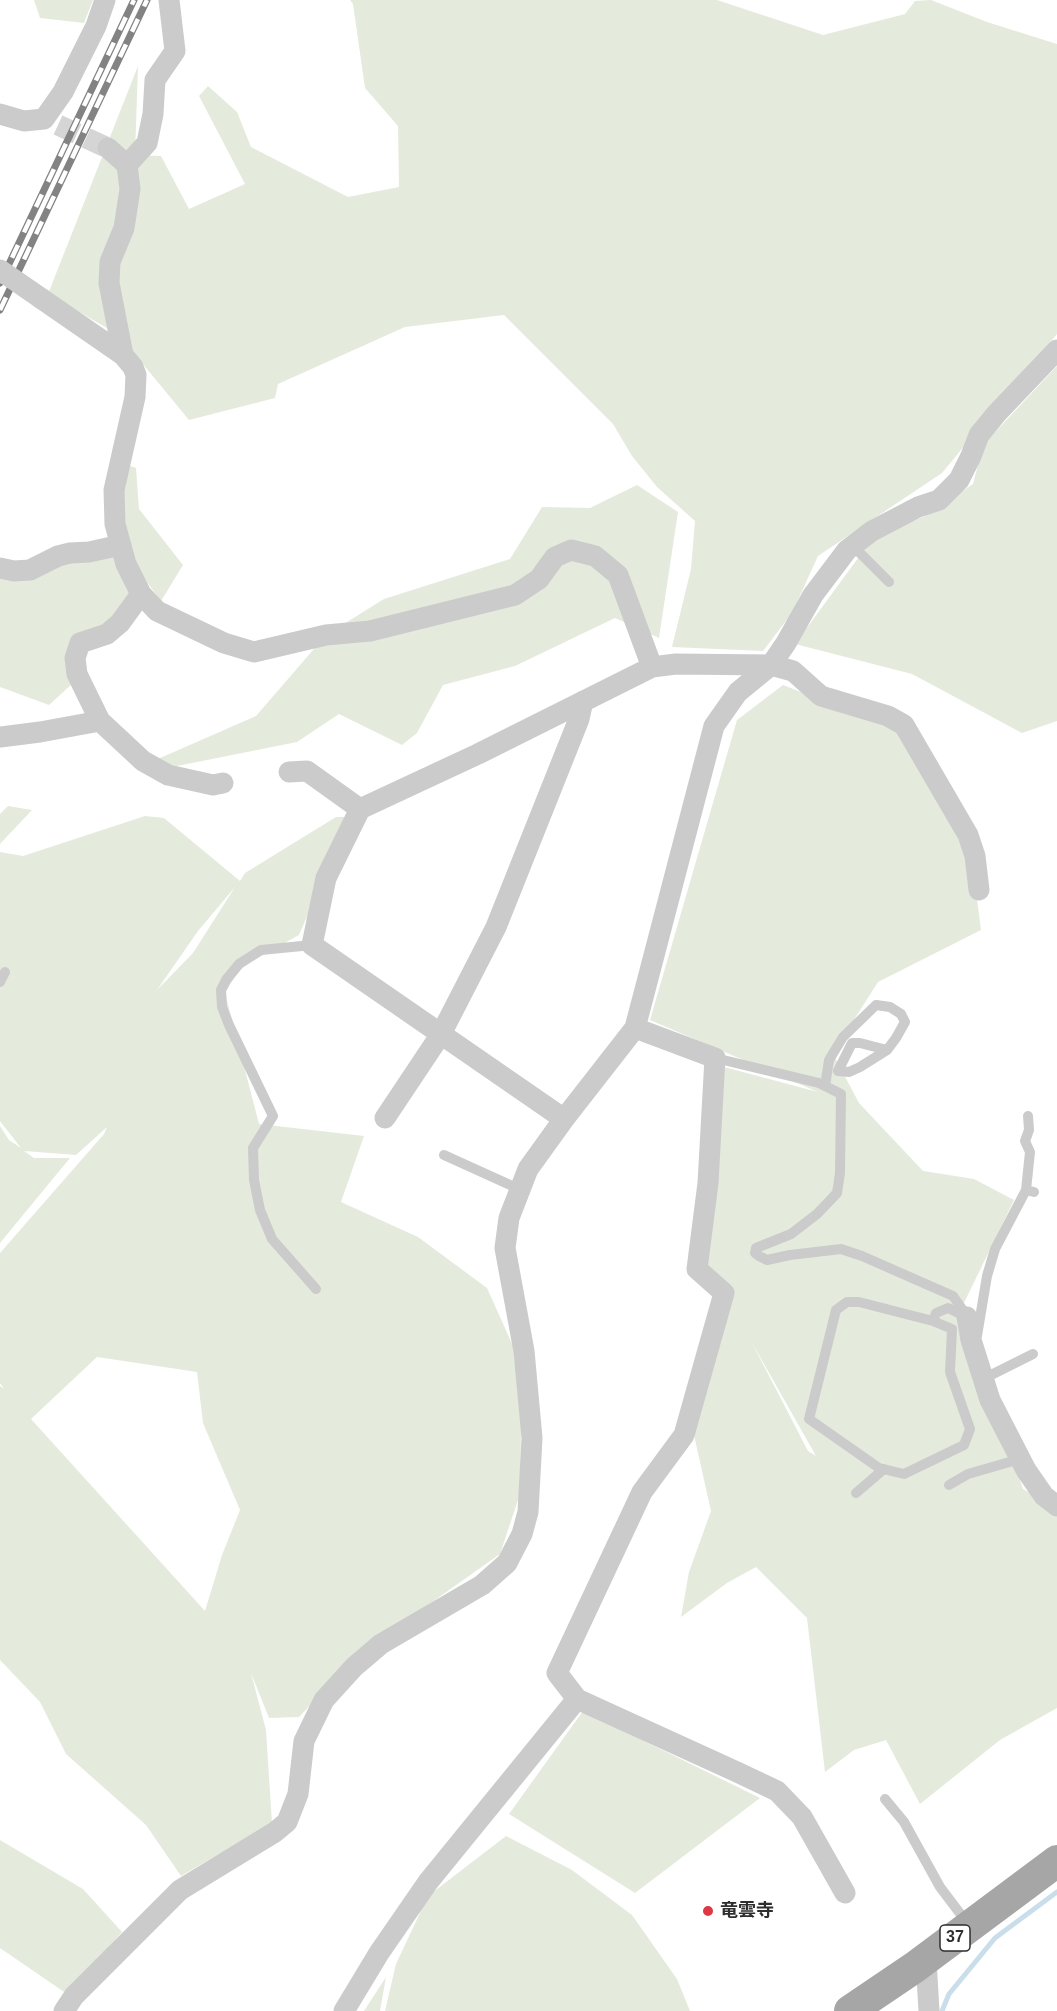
<!DOCTYPE html>
<html>
<head>
<meta charset="utf-8">
<style>
  body { margin:0 }
  canvas { display:block; background:#fff }
</style>
</head>
<body>
<canvas width="1057" height="2011"></canvas>
<script>
const ctx = document.querySelector('canvas').getContext('2d');
ctx.lineJoin = 'round';
function paint(path, color) { ctx.fillStyle = color; ctx.fill(path, 'evenodd'); }
const shape = rows => new Path2D(rows.map(r => 'M' + r).join(''));
function strokePath(path, color, width, dash) { ctx.strokeStyle = color; ctx.lineWidth = width; ctx.lineCap = dash ? 'butt' : 'round'; ctx.setLineDash(dash || []); ctx.stroke(path); }
function drawText(font, color, halo, rows, align = 'center') {
  ctx.font = font + ' Arial,"Noto Sans JP",sans-serif'; ctx.lineWidth = 6; ctx.setLineDash([]); ctx.textBaseline = 'middle'; ctx.strokeStyle = halo; ctx.fillStyle = color; for (const [text, x, y, turn = 0] of rows) {
    ctx.save(); ctx.translate(x, y); ctx.rotate((+turn || 0) * Math.PI / 180); ctx.textAlign = isNaN(turn) ? turn : align; if (halo) ctx.strokeText(text, 0, 0); ctx.fillText(text, 0, 0); ctx.restore();
  }
}
paint(shape([
  [34,0,93,0,84,23,40,18],
  [350,0,717,0,823,35,905,14,915,1,931,0,987,22,1057,44,1057,334,942,473,818,556,792,613,763,651,672,647,691,569,695,521,657,487,632,456,613,424,504,315,405,327,278,384,275,398,189,420,119,335,48,294,138,66,135,155,161,156,189,209,245,184,199,96,208,86,237,112,251,147,348,197,399,187,398,126,365,88,353,4],
  [1057,366,1057,721,1022,733,912,674,795,644,872,539,925,516,973,484,983,445],
  [125,464,136,468,139,509,183,565,161,601,146,581,105,631,71,644,72,684,49,705,0,687,0,576,62,559,127,552,120,491],
  [637,485,678,512,659,638,615,618,515,666,443,685,417,733,402,745,339,714,297,742,177,766,151,762,256,716,326,635,384,599,510,559,542,507,590,508],
  [783,685,896,729,933,790,973,868,981,930,878,982,843,1037,831,1050,859,1103,923,1171,974,1179,1014,1200,962,1307,1023,1489,1057,1508,1057,1708,1000,1740,920,1804,886,1740,854,1750,825,1772,807,1618,756,1567,727,1583,681,1617,689,1572,711,1511,694,1435,730,1303,697,1269,724,1067,818,1092,650,1020,737,720],
  [751,1341,816,1456,808,1451],
  [8,806,32,810,0,844,0,814],
  [145,816,164,818,240,881,245,873,336,817,350,817,299,935,241,967,225,993,259,1124,364,1136,341,1202,418,1237,487,1288,522,1366,520,1494,500,1554,360,1653,299,1717,269,1718,251,1673,266,1730,272,1823,181,1876,146,1825,66,1754,40,1702,0,1660,0,1386,4,1389,0,1383,0,1253,104,1134,107,1127,76,1155,24,1151,34,1158,70,1158,0,1243,0,1126,9,1140,21,1148,0,1121,0,852,23,856],
  [235,887,193,953,157,990,198,931],
  [97,1357,197,1372,203,1423,240,1510,222,1555,205,1611,31,1419],
  [583,1711,760,1798,635,1893,509,1814],
  [506,1836,572,1870,632,1915,677,1979,690,2011,385,2011,396,1964,428,1896],
  [0,1840,83,1889,122,1932,67,1994,0,1948],
  [386,1977,380,2011,364,2011]
]), '#e4ebdd');
strokePath(shape([
  [942,2011,949,1994,995,1938,1057,1892]
]), '#c9deea', 5);
strokePath(shape([
  [58,125,108,148]
]), '#d5d5d5', 21, [21, 10]);
strokePath(shape([
  [853,546,889,582],
  [312,945,261,950,239,964,226,980,221,990,222,1007,229,1025,273,1116,253,1148,254,1180,260,1210,272,1239,316,1289],
  [0,982,5,972],
  [715,1058,819,1083,841,1094,840,1173,837,1193,817,1214,791,1234,756,1248,755,1253,759,1256,767,1260,790,1255,841,1249,862,1256,953,1296,967,1316],
  [825,1086,829,1060,843,1037,876,1005,890,1007,901,1014,905,1022,896,1038,887,1050,860,1067,849,1072,838,1071,852,1043,860,1043,887,1050],
  [444,1155,519,1189],
  [1026,1190,1030,1152,1025,1141,1029,1130,1028,1116],
  [933,1321,859,1302,847,1302,836,1310,809,1419,879,1468,904,1474,964,1445,970,1429,950,1372,952,1329,933,1321,936,1313,948,1308,967,1317],
  [977,1336,987,1276,995,1249,1026,1190,1034,1192],
  [983,1379,1033,1354],
  [949,1485,968,1474,1020,1459],
  [856,1493,884,1469],
  [885,1799,904,1822,940,1887,968,1924]
]), '#cbcbcb', 10);
strokePath(shape([
  [0,114,24,121,44,119,63,92,96,26,105,0],
  [108,148,127,165],
  [42,299,123,355,133,367,136,375,135,397,114,490,115,524,126,564,141,594,157,611,224,643,254,652,326,635,370,631,515,595,539,579,555,557,571,550,595,556,618,575,652,667],
  [123,355,109,283,110,262,124,228,130,189,127,165,147,143,153,114,155,80,175,51,169,0],
  [0,568,14,571,30,570,58,556,70,553,89,552,121,545],
  [141,594,120,623,107,634,80,643,75,658,77,674,100,721,143,761,168,775,213,785,223,783],
  [0,737,40,732,100,721],
  [289,772,307,771,360,809],
  [385,1118,441,1034,496,927,579,719,583,701],
  [564,1119,312,945,326,878,360,809,478,754,652,667,676,664,771,665,793,671,821,696,888,716,904,725,968,835,975,856,979,890],
  [967,1317,971,1340,990,1400,1026,1470,1044,1496,1057,1506],
  [577,1699,557,1673,642,1492,684,1435,724,1293,697,1269,708,1183,715,1058,635,1028],
  [926,1959,929,2011],
  [64,2011,74,1996,180,1890,275,1832,287,1822,298,1794,304,1741,324,1700,354,1667,381,1644,482,1585,507,1563,522,1534,528,1512,532,1438,524,1351,505,1248,509,1218,528,1169,564,1119,635,1028,714,726,738,692,771,665,786,643,813,595,847,550,872,531,918,507,939,500,959,480,971,456,979,435,997,413,1057,350],
  [344,2011,379,1953,428,1882,577,1699,737,1772,777,1791,802,1817,845,1893]
]), '#cbcbcb', 21);
strokePath(shape([
  [850,2011,915,1967,1057,1861]
]), '#a6a6a6', 32);
const rail = shape([
  [0,283,134,0],
  [0,310,147,0]
]);
strokePath(rail, '#838383', 7);
strokePath(rail, '#fff', 4.5, [14]);
strokePath(shape([
  [0,270,42,299]
]), '#cbcbcb', 21);
for (const [x, y, r, color] of [
  [708,1911,6,"#df3744"]
]) { const dot = new Path2D(); dot.arc(x, y, r, 0, 2 * Math.PI); ctx.fillStyle = color; ctx.fill(dot); strokePath(dot, '#fff', 2); }
for (const [x, y, w] of [
  [955,1938,30]
]) { const box = new Path2D(); box.roundRect(x - w / 2, y - 13, w, 26, 4.5); ctx.fillStyle = '#fff'; ctx.fill(box); strokePath(box, '#2e2e2e', 1.5); }
drawText('bold 16px', '#2e2e2e', null, [
  ["37",955,1938]
]);
drawText('bold 18px', '#2e2e2e', '#fff', [
  ["竜雲寺",720,1911]
], 'left');
</script>
</body>
</html>
